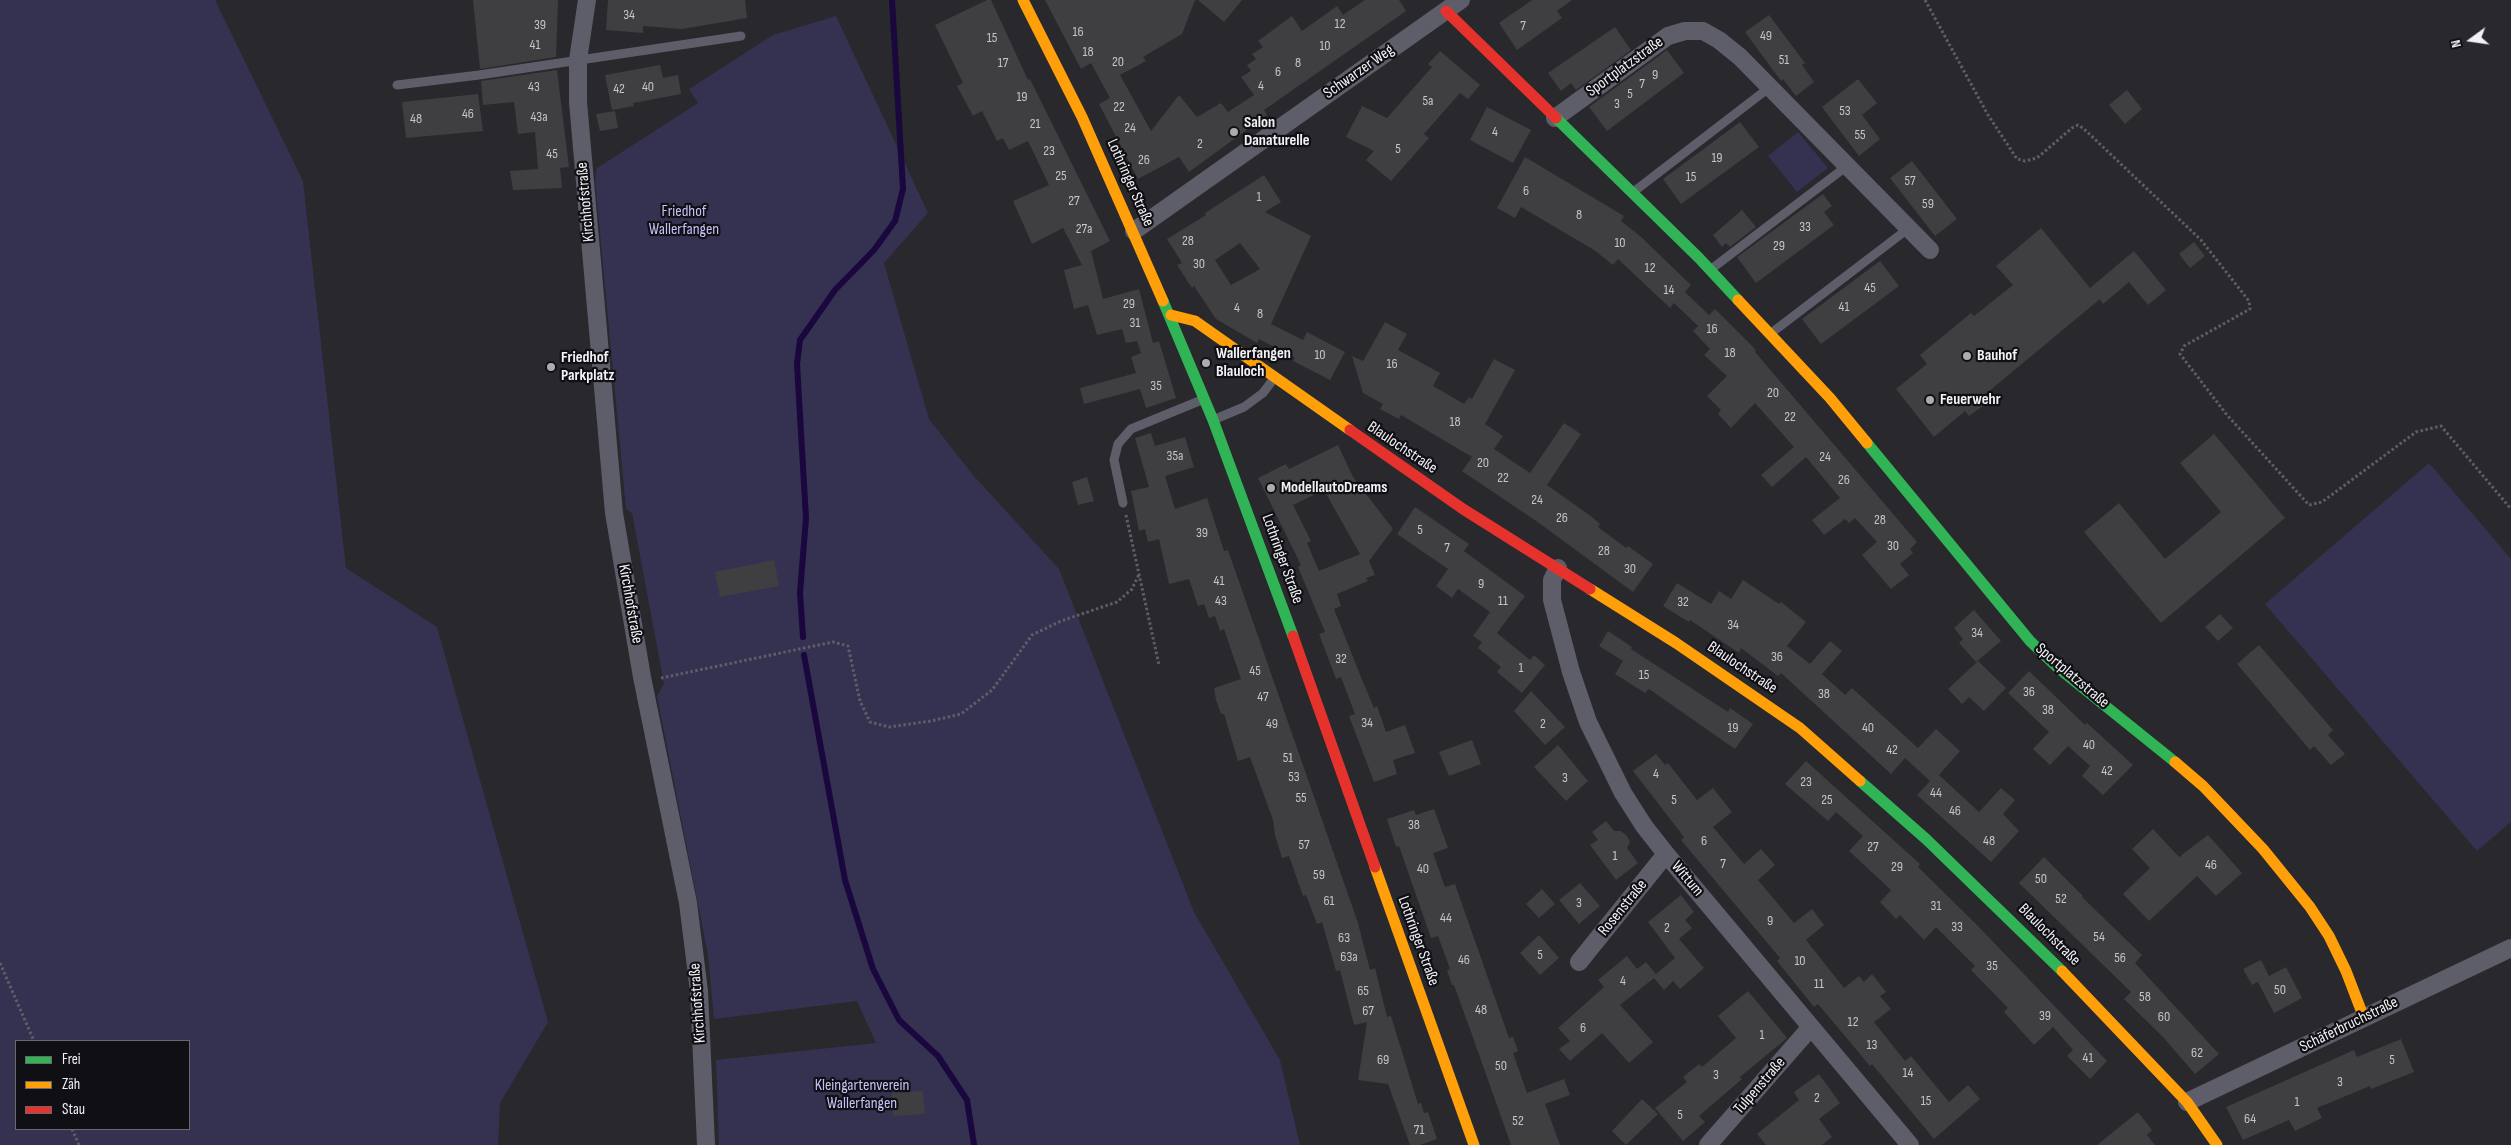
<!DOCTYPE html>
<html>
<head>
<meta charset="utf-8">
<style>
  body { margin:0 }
  #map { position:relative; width:2511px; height:1145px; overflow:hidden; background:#28282d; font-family:"Sofia Sans Condensed",sans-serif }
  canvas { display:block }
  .legend { position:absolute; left:15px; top:1040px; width:175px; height:90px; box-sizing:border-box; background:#101014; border:1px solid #6a6a6e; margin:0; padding:6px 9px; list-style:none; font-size:15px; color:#f1f1f6 }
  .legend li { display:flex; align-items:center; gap:10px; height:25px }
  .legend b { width:25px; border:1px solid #6a6a6e }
  .north { position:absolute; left:2446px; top:15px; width:50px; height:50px; -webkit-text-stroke:4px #101014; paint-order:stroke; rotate:256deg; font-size:14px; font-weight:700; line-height:20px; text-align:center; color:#f1f1f6 }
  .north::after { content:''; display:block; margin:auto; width:18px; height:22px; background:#f1f1f6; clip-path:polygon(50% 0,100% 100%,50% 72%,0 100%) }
</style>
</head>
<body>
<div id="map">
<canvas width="2511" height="1145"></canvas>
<ul class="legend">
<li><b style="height:6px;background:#30b455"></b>Frei</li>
<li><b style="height:6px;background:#ff9f0a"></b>Zäh</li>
<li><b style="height:6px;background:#e5322d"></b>Stau</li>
</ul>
<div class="north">N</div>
</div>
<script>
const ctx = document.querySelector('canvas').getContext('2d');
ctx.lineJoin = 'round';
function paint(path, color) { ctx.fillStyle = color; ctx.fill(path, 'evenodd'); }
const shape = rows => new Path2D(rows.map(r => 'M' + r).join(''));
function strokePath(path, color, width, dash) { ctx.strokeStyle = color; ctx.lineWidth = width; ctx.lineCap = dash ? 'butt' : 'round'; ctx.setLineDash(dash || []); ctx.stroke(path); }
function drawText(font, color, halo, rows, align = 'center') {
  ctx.font = font + ' "Sofia Sans Condensed",sans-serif'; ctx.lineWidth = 4.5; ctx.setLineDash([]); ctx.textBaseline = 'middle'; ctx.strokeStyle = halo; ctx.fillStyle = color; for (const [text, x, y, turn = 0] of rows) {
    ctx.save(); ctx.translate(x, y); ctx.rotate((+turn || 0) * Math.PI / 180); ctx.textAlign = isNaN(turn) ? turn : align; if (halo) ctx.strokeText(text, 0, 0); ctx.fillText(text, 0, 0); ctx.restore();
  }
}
paint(shape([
  [0,0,215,0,303,181,346,568,437,627,548,1022,500,1103,498,1145,0,1145],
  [16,1041,189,1041,189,1129,16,1129],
  [836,16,928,213,884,263,929,419,973,475,1059,569,1194,912,1280,1060,1300,1145,719,1145,716,1060,876,1043,857,1001,714,1019,708,955,657,696,664,684,632,513,626,509,595,180,597,168,698,103,689,89,773,35],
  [1798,132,1828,168,1797,192,1768,156],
  [2429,463,2511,559,2511,822,2477,851,2265,604]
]), '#353150');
strokePath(shape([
  [803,637,800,593,806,518,797,364,800,340,835,290,874,250,895,221,903,189,892,0],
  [804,655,845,880,873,969,899,1020,938,1056,967,1100,974,1145]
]), '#19073d', 6);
paint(shape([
  [473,0,558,0,556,57,480,69],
  [608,0,745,0,747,18,682,29,643,26,643,33,606,30],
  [987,0,991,0,1028,80,1030,79,1110,241,1091,251,1103,299,1139,289,1153,343,1159,341,1176,398,1146,408,1140,389,1084,404,1080,388,1136,373,1131,357,1141,353,1137,341,1126,343,1122,329,1097,335,1088,305,1074,309,1064,270,1082,265,1063,228,1032,244,1013,201,1049,185,1028,141,1009,150,1003,138,997,141,982,111,973,116,957,86,963,83,935,25],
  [1045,0,1195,0,1182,34,1143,57,1146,61,1120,75,1151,131,1179,95,1197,117,1221,103,1228,112,1254,95,1241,77,1251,71,1247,65,1256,59,1252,54,1263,47,1258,41,1292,16,1302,31,1337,6,1343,15,1365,0,1399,0,1406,11,1264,110,1267,115,1189,172,1179,157,1138,179,1099,104,1110,98,1091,63,1081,69],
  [1198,0,1242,0,1224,22],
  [1532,0,1572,0,1557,11,1562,18,1517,50,1499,23],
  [1769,15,1805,63,1802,65,1814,82,1796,96,1783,79,1781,81,1745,32],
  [1615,27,1631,50,1576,90,1571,83,1561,91,1548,73],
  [1667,50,1684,73,1607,131,1589,107],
  [1440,51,1480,85,1468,99,1460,93,1424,134,1429,138,1391,181,1366,160,1374,151,1346,137,1362,106,1387,118,1432,67,1428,64],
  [660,65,663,78,678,75,681,94,633,103,634,106,612,110,605,75],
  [557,70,569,167,560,168,562,188,513,190,510,171,538,169,535,132,518,134,514,102,483,105,481,81],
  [1858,79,1877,103,1862,115,1880,139,1859,156,1822,107],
  [2127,90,2142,109,2125,124,2109,105],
  [478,94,483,131,406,138,402,102],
  [1487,107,1531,130,1513,163,1470,140],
  [615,111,618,128,600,131,596,114],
  [1740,122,1759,147,1681,204,1663,179],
  [1525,157,1624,216,1621,221,1640,236,1691,285,1685,292,1709,315,1715,309,1756,350,1755,352,1917,542,1910,549,1913,553,1900,564,1909,575,1891,589,1862,555,1877,542,1855,518,1849,523,1845,519,1824,535,1812,520,1840,498,1806,457,1772,487,1761,475,1794,447,1755,403,1731,428,1718,414,1721,410,1707,396,1727,376,1704,355,1710,349,1693,331,1698,326,1674,303,1670,308,1618,259,1613,265,1594,250,1521,207,1515,218,1497,208],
  [1912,161,1957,219,1935,236,1890,178],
  [1264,175,1281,202,1265,212,1311,236,1271,324,1303,340,1307,332,1345,352,1330,380,1293,361,1295,358,1259,339,1257,343,1216,319,1194,286,1192,288,1177,265,1182,263,1167,239,1206,215,1205,213],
  [1240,243,1260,269,1231,285,1215,260],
  [1823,194,1832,206,1824,212,1834,225,1756,283,1737,257],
  [1742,210,1756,227,1730,247,1726,243,1722,247,1713,235],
  [2041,228,2090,288,2134,251,2166,290,2148,305,2129,282,2103,304,2100,299,1982,397,1987,403,1969,416,1965,411,1934,437,1896,389,1927,364,1920,355,1971,313,1974,316,2013,285,1996,266],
  [2194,242,2205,256,2190,268,2179,254],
  [1880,261,1899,286,1821,344,1802,319],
  [1385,322,1407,334,1398,350,1440,373,1433,386,1464,404,1469,397,1472,399,1494,359,1515,370,1485,424,1503,436,1494,449,1530,473,1564,423,1581,434,1547,485,1592,517,1600,524,1598,527,1626,548,1628,546,1653,564,1633,592,1539,523,1462,471,1472,457,1401,415,1399,419,1380,409,1383,404,1363,393,1352,356,1363,361],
  [1151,433,1155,446,1185,437,1194,467,1165,476,1175,509,1207,498,1224,551,1228,550,1358,923,1370,970,1375,968,1387,1017,1391,1016,1418,1104,1421,1103,1424,1113,1428,1112,1437,1139,1420,1145,1410,1145,1388,1084,1358,1080,1367,1022,1354,1025,1340,970,1336,971,1322,922,1317,924,1306,895,1303,896,1289,856,1282,858,1275,835,1273,820,1250,757,1238,761,1224,714,1221,714,1216,700,1214,688,1241,679,1224,629,1220,631,1215,616,1209,618,1204,604,1198,606,1189,579,1169,584,1159,539,1148,542,1145,529,1139,531,1131,491,1149,487,1135,438],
  [2214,434,2285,518,2161,623,2084,532,2119,503,2165,559,2221,512,2180,463],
  [1338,445,1353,477,1393,529,1369,561,1375,575,1366,578,1368,581,1337,594,1341,606,1334,609,1361,677,1374,708,1377,706,1386,732,1405,725,1415,753,1393,760,1397,774,1374,782,1349,716,1355,714,1341,677,1336,679,1319,634,1325,632,1298,567,1301,565,1258,478,1286,464,1289,469],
  [1324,490,1360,554,1319,571,1307,543,1311,541,1293,505],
  [1087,477,1094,501,1078,505,1072,482],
  [1415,507,1469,544,1464,551,1525,596,1497,633,1530,660,1534,655,1545,665,1522,693,1497,672,1501,667,1478,648,1482,642,1473,636,1490,612,1458,589,1452,598,1436,586,1448,569,1397,534],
  [774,560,779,586,720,597,715,572],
  [1743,580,1779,604,1781,602,1806,622,1787,646,1810,664,1830,641,1842,651,1822,674,1845,695,1852,688,1918,748,1936,729,1960,751,1939,775,1979,812,2001,788,2015,800,2003,814,2019,831,1991,862,1917,795,1930,781,1905,758,1891,774,1781,673,1778,676,1741,648,1739,653,1690,620,1689,622,1663,606,1677,583,1711,604,1719,591,1731,599],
  [1974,610,2001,641,1976,662,1959,643,1963,639,1954,628],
  [2220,614,2233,628,2218,641,2205,627],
  [1608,631,1632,647,1631,649,1728,712,1730,708,1753,724,1735,749,1649,689,1645,693,1615,674,1623,661,1599,646],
  [2259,645,2333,730,2328,735,2345,754,2331,765,2314,746,2310,750,2237,664],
  [1978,661,2006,688,1984,711,1969,697,1962,704,1948,689],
  [2029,671,2085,725,2087,723,2133,765,2103,795,2082,776,2090,766,2068,746,2050,765,2033,749,2049,732,2008,693],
  [1531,691,1565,727,1545,745,1514,711],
  [1472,740,1481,764,1449,776,1439,752],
  [1558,745,1588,781,1566,801,1534,767],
  [1656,754,1665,765,1668,763,1697,800,1713,788,1732,812,1713,827,1744,864,1761,849,1775,865,1758,880,1794,923,1812,909,1824,925,1806,940,1844,988,1859,976,1864,982,1872,974,1886,992,1880,996,1891,1009,1874,1022,1905,1061,1911,1056,1949,1102,1968,1085,1980,1099,1934,1139,1872,1064,1870,1066,1818,1004,1814,1007,1777,961,1780,958,1681,840,1684,837,1633,771],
  [1806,761,1920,864,1918,867,1978,926,2107,1061,2090,1079,2067,1056,2073,1050,2053,1027,2034,1045,2004,1012,2008,1008,1971,970,1975,966,1936,927,1924,940,1900,915,1896,919,1880,902,1891,890,1849,851,1863,836,1836,812,1828,821,1785,784],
  [1434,809,1448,848,1433,853,1445,887,1455,884,1509,1038,1513,1037,1518,1051,1513,1053,1527,1093,1564,1079,1570,1095,1545,1104,1560,1145,1511,1145,1471,1032,1454,985,1452,985,1447,970,1450,969,1438,936,1431,938,1399,846,1396,847,1387,819,1414,810,1416,815],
  [1606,821,1614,831,1621,831,1627,836,1630,842,1627,848,1638,863,1616,880,1590,845,1598,840,1592,832],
  [2153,829,2179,857,2208,835,2242,873,2216,896,2197,876,2149,921,2123,894,2150,868,2132,849],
  [2044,857,2083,896,2082,897,2142,955,2135,963,2219,1054,2195,1074,2163,1037,2124,999,2131,992,2019,883],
  [1580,883,1600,906,1579,924,1559,900],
  [1542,889,1555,904,1539,918,1526,904],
  [1681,895,1694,912,1685,920,1692,928,1679,939,1704,968,1680,989,1673,981,1664,990,1654,978,1620,1005,1653,1042,1629,1063,1602,1033,1570,1061,1559,1049,1570,1041,1558,1028,1604,987,1598,980,1627,956,1637,969,1646,962,1656,974,1675,958,1648,922],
  [1539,935,1559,958,1540,975,1520,953],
  [2261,960,2269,976,2252,985,2243,969],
  [2286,967,2302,998,2274,1013,2258,982],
  [1748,991,1787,1038,1740,1077,1742,1079,1699,1116,1705,1122,1683,1141,1655,1108,1687,1082,1683,1077,1699,1064,1702,1067,1736,1038,1718,1016],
  [2401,1039,2414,1072,2371,1089,2370,1086,2317,1108,2322,1118,2295,1131,2289,1120,2243,1140,2226,1107,2354,1050,2357,1057],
  [1819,1074,1840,1103,1819,1119,1832,1137,1822,1145,1766,1145,1757,1134,1799,1100,1794,1092],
  [923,1091,925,1114,893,1116,892,1093],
  [1642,1099,1658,1114,1626,1145,1612,1131],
  [2138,1112,2152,1130,2147,1135,2155,1145,2097,1145]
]), '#3f3f42');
strokePath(shape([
  [1925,0,1988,115,2017,159,2025,161,2037,158,2072,128,2078,125,2083,128,2201,240,2249,301,2250,309,2184,346,2180,354,2227,415,2309,505,2322,502,2416,432,2441,426,2511,509],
  [1126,515,1159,665],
  [661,678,833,642,848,646,860,701,870,722,889,727,931,721,961,714,992,690,1032,635,1061,621,1117,602,1132,589,1139,574],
  [0,963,34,1041],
  [72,1129,79,1145]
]), '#5f5e68', 3, [2.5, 2.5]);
strokePath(shape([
  [397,85,479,75,741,36],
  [1632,193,1770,87],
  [1710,270,1847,166],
  [1770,334,1909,228],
  [1213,420,1244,407,1263,393,1275,377],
  [1123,503,1114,460,1118,444,1131,429,1204,399]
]), '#5e5d6a', 9);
strokePath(shape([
  [587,0,578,60,578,102,614,513,642,677,688,903,699,991,706,1145],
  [1555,118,1668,36,1685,31,1703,31,1719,40,1740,57,1930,250],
  [1134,231,1461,0],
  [1558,568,1552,580,1552,600,1571,672,1588,722,1623,793,1644,826,1666,854,1910,1145],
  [1579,962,1666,854],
  [2187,1102,2511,948],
  [1708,1145,1811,1027]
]), '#5e5d6a', 18);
strokePath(shape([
  [1556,118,1699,258,1738,300],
  [1163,301,1213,420,1293,636],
  [1867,443,2030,641,2057,667,2175,762],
  [1860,781,1926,839,2062,971]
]), '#30b455', 11);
strokePath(shape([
  [1023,0,1082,117,1163,301],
  [1738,300,1830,398,1867,443],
  [1171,315,1195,321,1350,430],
  [1590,589,1676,643,1800,728,1860,781],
  [2175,762,2203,786,2263,849,2310,907,2329,936,2346,971,2364,1018],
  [1375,867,1474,1145],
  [2062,971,2187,1102,2217,1145]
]), '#ff9f0a', 11);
strokePath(shape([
  [1446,11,1556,118],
  [1350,430,1463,509,1590,589],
  [1293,636,1375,867]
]), '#e5322d', 11);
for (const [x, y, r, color] of [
  [1234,132,5,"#ababb0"],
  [1967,356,5,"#ababb0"],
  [1206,363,5,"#ababb0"],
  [551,367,5,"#ababb0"],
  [1930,400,5,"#ababb0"],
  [1271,488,5,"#ababb0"]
]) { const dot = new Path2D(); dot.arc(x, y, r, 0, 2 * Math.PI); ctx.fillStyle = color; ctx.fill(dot); strokePath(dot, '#101014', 2); }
drawText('14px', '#c4c4c9', null, [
  ["34",629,15],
  ["12",1340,24],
  ["39",540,25],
  ["7",1523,26],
  ["16",1078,32],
  ["49",1766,36],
  ["15",992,38],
  ["41",535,45],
  ["10",1325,46],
  ["18",1088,52],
  ["51",1784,60],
  ["20",1118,62],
  ["17",1003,63],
  ["8",1298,63],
  ["6",1278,72],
  ["9",1655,75],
  ["7",1642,84],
  ["4",1261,86],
  ["43",534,87],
  ["40",648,87],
  ["42",619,89],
  ["5",1630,94],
  ["19",1022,97],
  ["5a",1428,101],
  ["3",1617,104],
  ["22",1119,107],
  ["53",1845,111],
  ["46",468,114],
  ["43a",539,117],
  ["48",416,119],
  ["21",1035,124],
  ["24",1130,128],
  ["4",1495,132],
  ["55",1860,135],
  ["2",1200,144],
  ["5",1398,149],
  ["23",1049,151],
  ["45",552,154],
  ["19",1717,158],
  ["26",1144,160],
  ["25",1061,176],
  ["15",1691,177],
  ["57",1910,181],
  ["6",1526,191],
  ["1",1259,197],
  ["27",1074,201],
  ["59",1928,204],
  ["8",1579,215],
  ["33",1805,227],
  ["27a",1084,229],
  ["28",1188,241],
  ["10",1620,243],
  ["29",1779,246],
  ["30",1199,264],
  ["12",1650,268],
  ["45",1870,288],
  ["14",1669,290],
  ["29",1129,304],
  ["41",1844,307],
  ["4",1237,308],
  ["8",1260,314],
  ["31",1135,323],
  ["16",1712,329],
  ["18",1730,353],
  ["10",1320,355],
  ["16",1392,364],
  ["35",1156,386],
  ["20",1773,393],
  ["22",1790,417],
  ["18",1455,422],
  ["35a",1175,456],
  ["24",1825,457],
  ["20",1483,463],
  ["22",1503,478],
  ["26",1844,480],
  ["24",1537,500],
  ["26",1562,518],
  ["28",1880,520],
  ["5",1420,530],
  ["39",1202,533],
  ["30",1893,546],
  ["7",1447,548],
  ["28",1604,551],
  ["30",1630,569],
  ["41",1219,581],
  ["9",1481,584],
  ["43",1221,601],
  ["11",1503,601],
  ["32",1683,602],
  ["34",1733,625],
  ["34",1977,633],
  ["36",1777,657],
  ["32",1341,659],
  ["1",1521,668],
  ["45",1255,671],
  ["15",1644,675],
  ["36",2029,692],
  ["38",1824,694],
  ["47",1263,697],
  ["38",2048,710],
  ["34",1367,723],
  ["49",1272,724],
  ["2",1543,724],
  ["19",1733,728],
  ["40",1868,728],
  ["40",2089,745],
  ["42",1892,750],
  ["51",1288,758],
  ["42",2107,771],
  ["4",1656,774],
  ["53",1294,777],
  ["3",1565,778],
  ["23",1806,782],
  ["44",1936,793],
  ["55",1301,798],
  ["5",1674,800],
  ["25",1827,800],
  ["46",1955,811],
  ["38",1414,825],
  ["6",1704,841],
  ["48",1989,841],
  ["57",1304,845],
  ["27",1873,847],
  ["1",1615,856],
  ["7",1723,864],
  ["46",2211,865],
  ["29",1897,867],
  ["40",1423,869],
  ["59",1319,875],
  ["50",2041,879],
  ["52",2061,899],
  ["61",1329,901],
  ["3",1579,903],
  ["31",1936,906],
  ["44",1446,918],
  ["9",1770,921],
  ["33",1957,927],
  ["2",1667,928],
  ["54",2099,937],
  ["63",1344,938],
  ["5",1540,955],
  ["63a",1349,957],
  ["56",2120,958],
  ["46",1464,960],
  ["10",1800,961],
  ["35",1992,966],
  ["4",1623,981],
  ["11",1819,984],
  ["50",2280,990],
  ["65",1363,991],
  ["58",2145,997],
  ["48",1481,1010],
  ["67",1368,1011],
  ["39",2045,1016],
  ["60",2164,1017],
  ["12",1853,1022],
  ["6",1583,1028],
  ["1",1762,1035],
  ["13",1872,1045],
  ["62",2197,1053],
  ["41",2088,1058],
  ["69",1383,1060],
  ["5",2392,1060],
  ["50",1501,1066],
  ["14",1908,1073],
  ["3",1716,1075],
  ["3",2340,1082],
  ["2",1817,1098],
  ["15",1926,1101],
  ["1",2297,1102],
  ["5",1680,1115],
  ["64",2250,1119],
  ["52",1518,1121],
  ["71",1419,1130]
]);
drawText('16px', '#f1f1f6', '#101014', [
  ["Sportplatzstraße",1625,67,-36],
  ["Schwarzer Weg",1359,72,-35],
  ["Lothringer Straße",1130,183,66],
  ["Kirchhofstraße",586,202,-95],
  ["Blaulochstraße",1402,448,34],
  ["Lothringer Straße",1282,559,70],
  ["Kirchhofstraße",630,604,80],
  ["Blaulochstraße",1742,668,34],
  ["Sportplatzstraße",2072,676,40],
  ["Wittum",1687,879,50],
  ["Rosenstraße",1623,908,-51],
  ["Blaulochstraße",2049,935,45],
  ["Lothringer Straße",1418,941,70],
  ["Kirchhofstraße",698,1003,-94],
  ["Schäferbruchstraße",2349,1025,-26],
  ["Tulpenstraße",1760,1086,-49]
]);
drawText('bold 16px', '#f1f1f6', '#101014', [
  ["Salon",1244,123],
  ["Danaturelle",1244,141],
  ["Wallerfangen",1216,354],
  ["Blauloch",1216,372],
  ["Bauhof",1977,356],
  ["Friedhof",561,358],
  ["Parkplatz",561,376],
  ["Feuerwehr",1940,400],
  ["ModellautoDreams",1281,488]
], 'left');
drawText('16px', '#c6c1fa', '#101014', [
  ["Friedhof",684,212],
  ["Wallerfangen",684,230],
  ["Kleingartenverein",862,1086],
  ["Wallerfangen",862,1104]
]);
</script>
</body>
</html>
